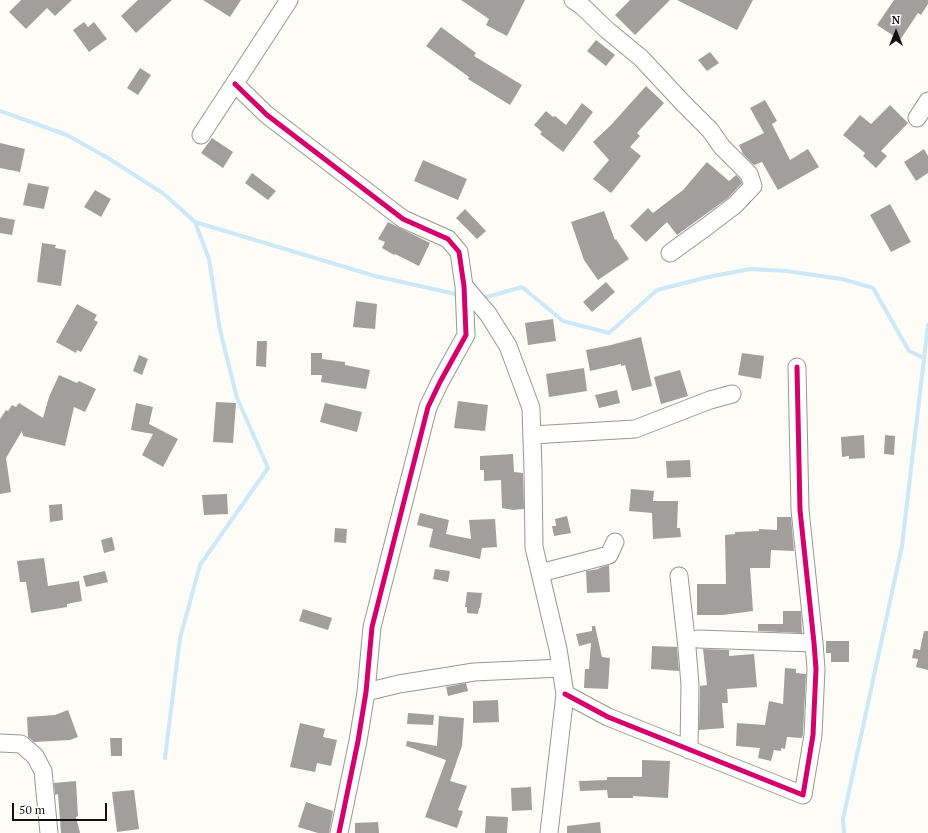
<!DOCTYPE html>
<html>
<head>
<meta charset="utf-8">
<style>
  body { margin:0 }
  #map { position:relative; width:928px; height:833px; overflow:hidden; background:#fdfcf7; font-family:"PT Serif",serif }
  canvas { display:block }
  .north { position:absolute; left:876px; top:12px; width:40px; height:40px; -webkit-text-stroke:3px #fff; paint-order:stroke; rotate:0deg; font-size:11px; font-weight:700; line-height:16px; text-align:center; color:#111 }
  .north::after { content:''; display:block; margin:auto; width:14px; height:18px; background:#111; clip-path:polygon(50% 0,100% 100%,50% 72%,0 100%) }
  .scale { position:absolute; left:12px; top:803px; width:95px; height:18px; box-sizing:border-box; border:2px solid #111; border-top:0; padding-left:5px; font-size:12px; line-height:14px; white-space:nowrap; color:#111; -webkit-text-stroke:3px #fff; paint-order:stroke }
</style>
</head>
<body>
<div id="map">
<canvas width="928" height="833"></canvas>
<div class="north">N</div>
<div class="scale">50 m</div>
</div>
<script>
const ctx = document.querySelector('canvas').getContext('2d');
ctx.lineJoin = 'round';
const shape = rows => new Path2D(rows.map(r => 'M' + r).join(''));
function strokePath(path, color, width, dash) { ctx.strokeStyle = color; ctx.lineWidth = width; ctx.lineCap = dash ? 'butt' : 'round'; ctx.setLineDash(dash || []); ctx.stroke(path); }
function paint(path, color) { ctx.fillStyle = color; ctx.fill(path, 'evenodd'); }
strokePath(shape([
  [0,111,67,135,108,158,164,194,195,222,375,276,460,295],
  [480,299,522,287,563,321,609,333,657,290,708,277,751,269,786,271,842,279,873,288,909,351,924,358],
  [165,758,180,638,200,565,268,468,237,398,220,330,209,259,195,222],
  [844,833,843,819,902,546,928,325]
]), '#cde8f7', 4);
paint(shape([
  [21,0,72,0,55,16,47,8,26,29,9,12],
  [138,0,172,0,136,33,121,16],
  [203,0,241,0,230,17],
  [461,0,525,0,507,36,486,25,489,19],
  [630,0,670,0,635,35,615,15],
  [677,0,753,0,737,30],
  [894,0,928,0,928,4,921,15,918,13,900,40,877,25],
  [84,22,88,27,94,22,107,39,89,52,73,30],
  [441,27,476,53,474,56,522,85,510,105,468,79,469,77,426,46],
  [596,40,615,55,606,66,587,51],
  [710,52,719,63,707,71,698,60],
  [140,68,151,75,138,95,127,88],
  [646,86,664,103,637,133,640,136,630,147,641,156,611,193,593,179,609,160,593,142,611,125],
  [765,100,777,121,772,124,790,160,808,149,819,167,778,190,762,162,754,165,743,154,739,145,764,133,750,108],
  [582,103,593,112,563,152,540,134,542,132,534,125,546,111,553,117,555,116,566,125],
  [890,105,908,123,881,151,887,156,876,168,863,156,865,153,843,135,860,115,871,124],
  [212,138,233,152,223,168,201,153],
  [0,143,25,149,20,172,0,168],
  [924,149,928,156,928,173,916,181,904,162],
  [423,160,467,179,458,200,414,181],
  [707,162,729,181,736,175,740,179,742,183,728,198,677,235,667,222,646,242,630,226,648,208,653,213,683,190],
  [252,173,276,191,268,200,245,183],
  [28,183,49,187,44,209,23,205],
  [95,190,111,199,101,217,84,207],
  [890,204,911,242,891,252,870,215],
  [465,209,486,231,477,239,456,218],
  [604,211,615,240,616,239,629,259,598,280,584,260,571,222],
  [0,217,15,220,12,235,0,233],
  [388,222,430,243,419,266,395,254,394,255,382,248,385,242,378,239],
  [42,243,56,245,55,248,66,250,61,286,37,282],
  [606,282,615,292,592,312,583,302],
  [356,301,377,304,375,329,353,327],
  [77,304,97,315,94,320,98,322,81,352,77,350,76,353,56,342],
  [553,319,556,341,528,345,525,323],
  [641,337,652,386,632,391,625,365,621,366,621,364,590,371,586,350,611,345],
  [257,341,267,341,266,367,256,366],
  [311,353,322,353,322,359,345,362,345,365,370,370,366,389,321,382,322,375,311,375],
  [742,353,764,356,761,379,738,375],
  [139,355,148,359,142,375,133,371],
  [584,368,587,391,549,397,546,374],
  [680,370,688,396,661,404,654,377],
  [59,375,77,383,79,381,96,389,85,412,74,407,65,446,23,436,22,431,6,458,11,492,0,494,0,419,6,410,8,411,12,405,16,407,19,403,43,418,49,397],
  [617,390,620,403,599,408,595,395],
  [458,401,488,405,485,431,454,428],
  [216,402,236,403,233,443,213,442],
  [136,403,153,407,149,424,178,439,163,467,142,455,153,434,131,430],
  [325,403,362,412,357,432,320,422],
  [864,435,865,458,849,459,849,456,842,457,841,437],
  [885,435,895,436,894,455,884,454],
  [513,454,514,472,523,473,524,509,513,510,502,508,501,480,484,481,484,470,480,470,480,456],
  [690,460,691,477,667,478,666,461],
  [631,489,654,491,653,501,678,501,677,528,680,528,681,537,653,539,652,513,629,511],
  [227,494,228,514,204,515,202,495],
  [62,504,63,520,50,522,49,505],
  [420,513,449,520,446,534,471,539,469,520,495,519,497,547,482,548,480,559,429,547,433,529,417,525],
  [567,516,571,533,554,536,552,526,556,526,555,519],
  [777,517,791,517,794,551,771,550,770,568,750,568,753,611,723,615,697,615,697,584,726,584,725,535,735,534,735,532,759,531,759,529,777,530],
  [335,528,347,529,346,543,334,542],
  [112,537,115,550,104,553,101,540],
  [44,558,48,586,79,581,82,601,67,604,67,607,31,613,26,582,20,582,17,561],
  [609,565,610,592,587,593,586,571,599,569,599,568],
  [435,569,450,571,448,582,433,579],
  [105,571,108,582,86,587,83,576],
  [467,592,482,593,480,608,479,608,478,614,467,613,467,607,465,607],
  [303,609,332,618,328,630,299,621],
  [783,611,801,611,802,633,758,631,758,624,783,624],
  [592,626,595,626,602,657,610,658,608,689,584,688,585,669,589,669,591,643,579,646,576,634,592,631],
  [924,631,928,631,928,670,916,667,918,659,912,658,914,649,920,650],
  [826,641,849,641,849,662,831,662,831,653,826,653],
  [652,646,677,647,679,671,651,669],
  [703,649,729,650,729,656,754,654,757,687,727,689,728,703,722,703,724,728,699,730,700,686,707,685],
  [785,668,796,669,796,673,806,674,803,734,802,738,787,737,785,749,781,748,781,751,774,750,771,761,758,758,760,748,736,746,737,723,765,725,769,701,783,704],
  [466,683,468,691,448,696,446,687],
  [498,700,499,722,473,723,473,701],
  [68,710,78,737,70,740,34,742,28,737,27,717,55,715],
  [408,713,434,715,433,725,407,724],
  [439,716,464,718,462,746,450,781,467,786,458,810,463,811,457,828,425,817,446,760,406,746,407,741,437,746],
  [300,723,325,729,323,737,337,740,331,766,317,763,315,772,290,767],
  [110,738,122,738,122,756,111,756],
  [642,760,670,761,668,798,633,796,633,798,608,798,607,790,580,791,579,781,607,780,607,777,642,777],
  [76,781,78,816,76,817,80,833,61,833,58,794,55,795,54,783],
  [531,787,532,810,512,811,511,788],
  [134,790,139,829,117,832,112,792],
  [306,802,333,811,329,833,318,833,298,827],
  [486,816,508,817,507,833,485,833],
  [378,822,379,833,355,833,355,823],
  [600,822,601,833,567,833,567,826]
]), '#a19f9c');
const minor = shape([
  [573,0,582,6,607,30,641,58,683,103,710,130,722,147,749,174,753,186,735,205,706,227,670,253],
  [235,84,267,115,403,219,448,239,459,252,464,286,466,335,440,382,428,407,372,627,366,692,358,741,339,833],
  [917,118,928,101],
  [201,135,289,0],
  [464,286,488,314,508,346,531,408,533,470,534,547,558,649,565,694,549,833],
  [532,435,635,429,710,400,732,394],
  [540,573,609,555,615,542],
  [679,576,687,648,690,685,689,750],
  [698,639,814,643],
  [366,692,399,684,474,672,561,668],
  [565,694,608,717,803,795,813,735,816,669,814,643,800,510,797,367],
  [0,743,21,744,35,756,43,771,49,833]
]);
strokePath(minor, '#979795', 19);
strokePath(minor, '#fffffe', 17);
strokePath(shape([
  [235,84,267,115,403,219,448,239,459,252,464,286,466,335,440,382,428,407,372,627,366,692,358,741,339,833],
  [565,694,608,717,803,795,813,735,816,669,814,643,800,510,797,367]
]), '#d6006c', 5);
</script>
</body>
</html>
